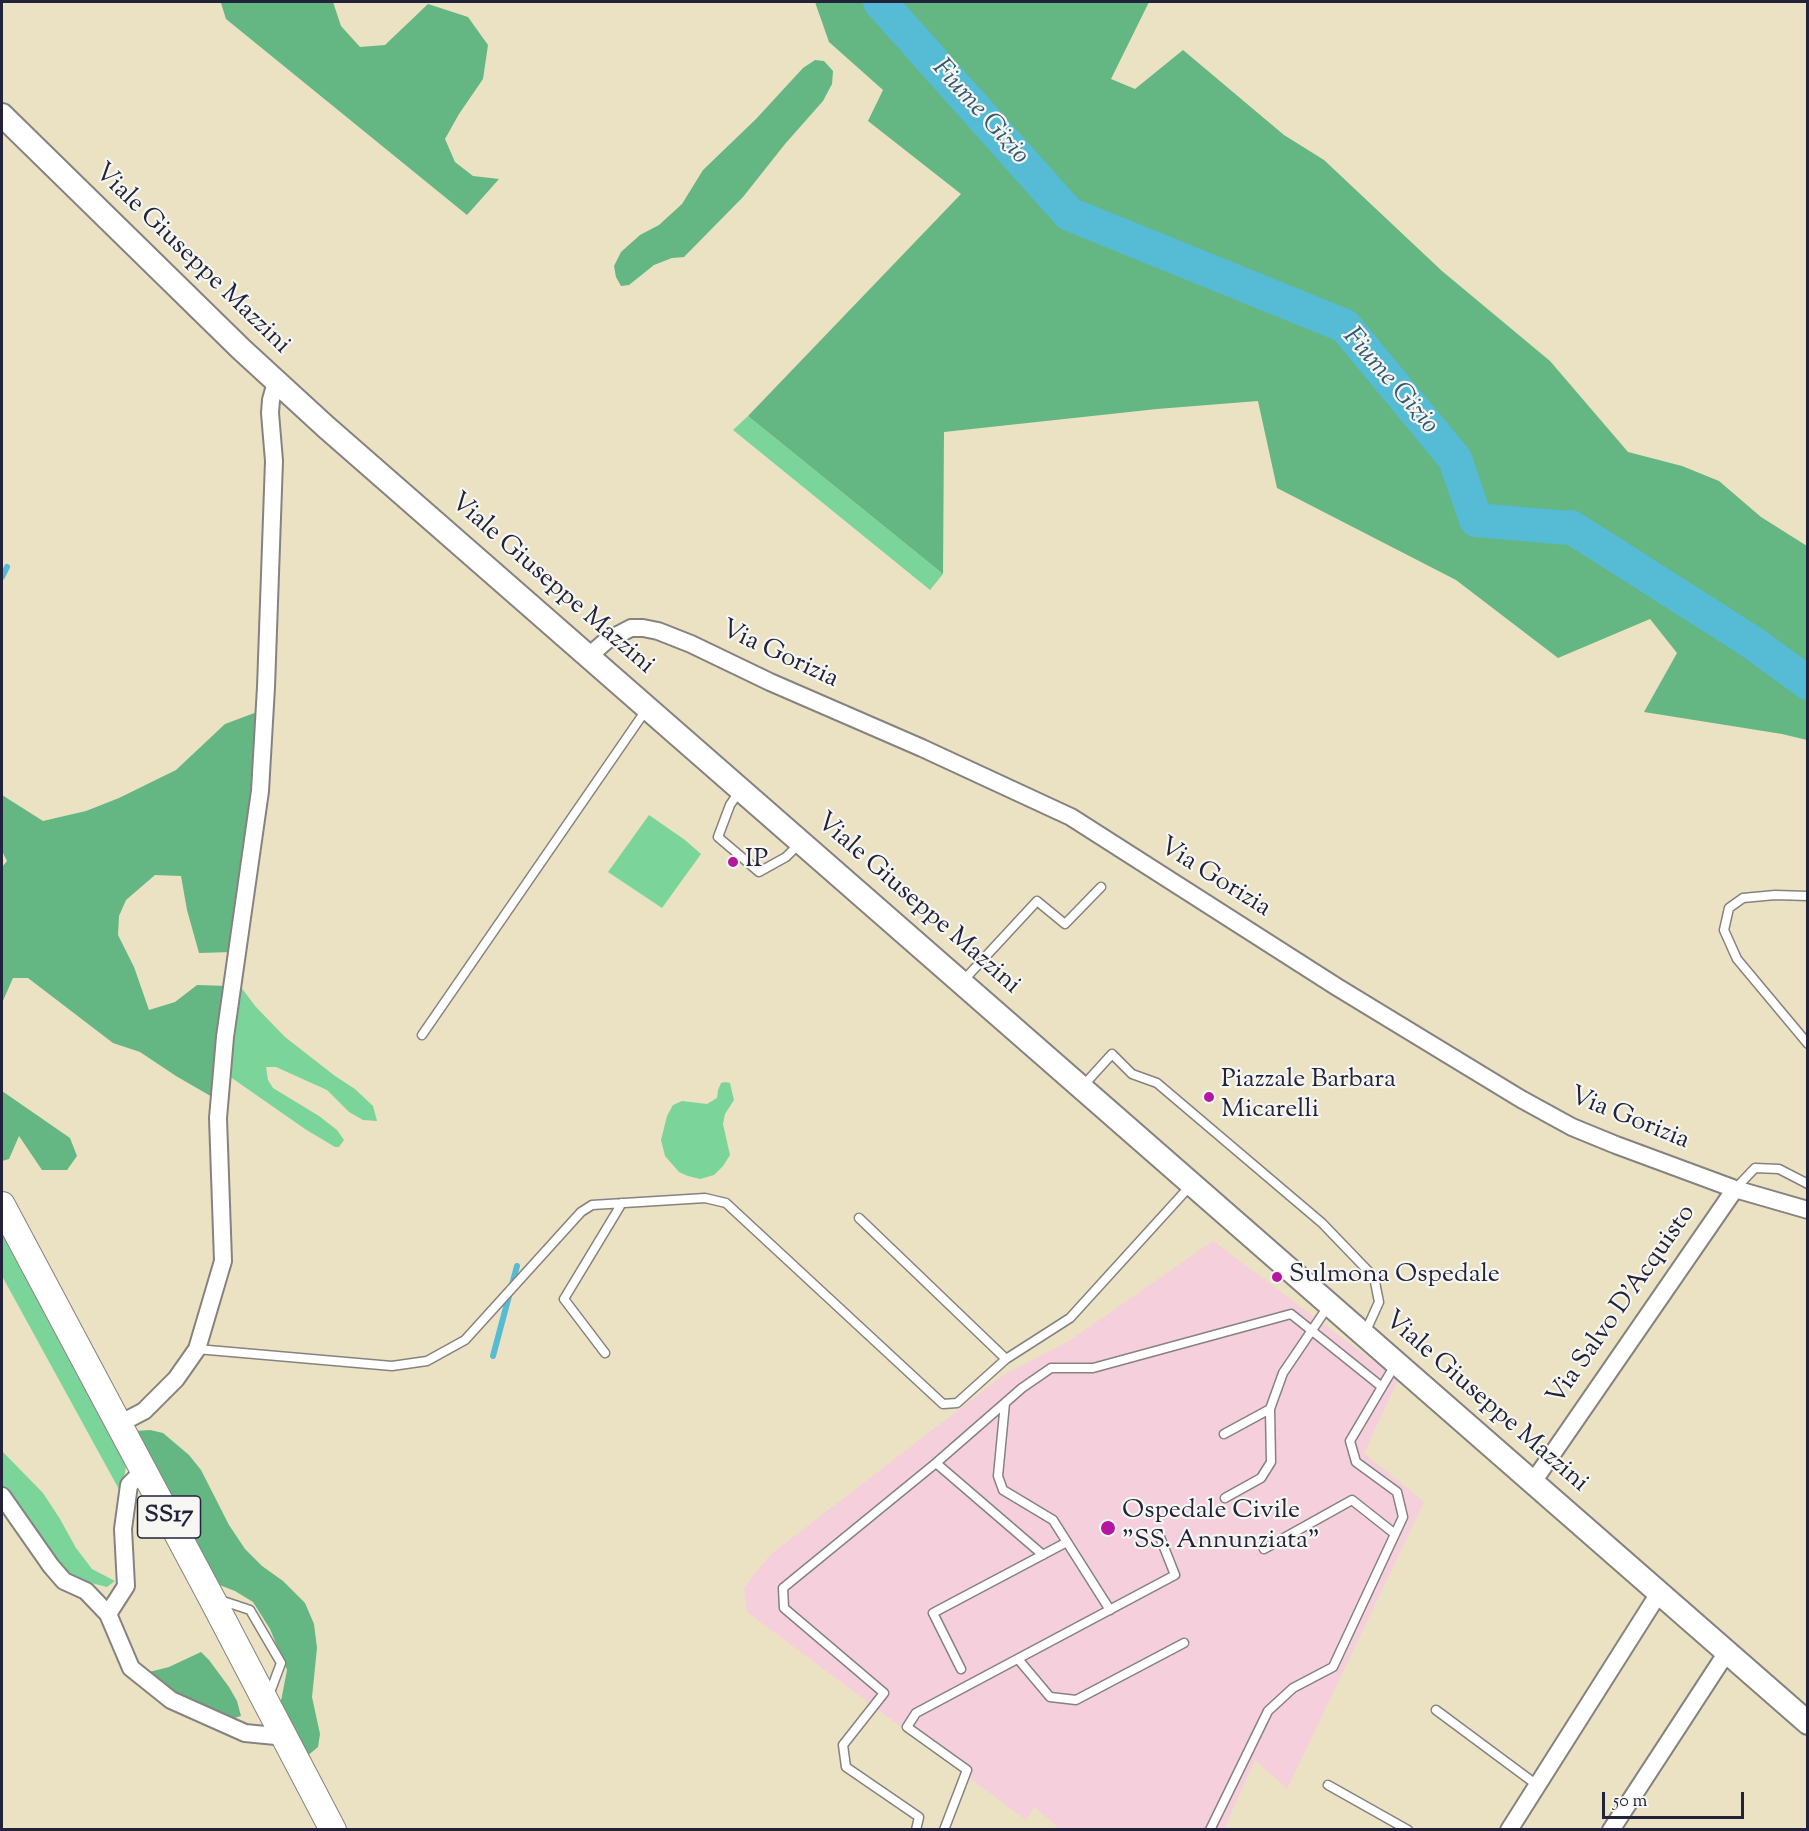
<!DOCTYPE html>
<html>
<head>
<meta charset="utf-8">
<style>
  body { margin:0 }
  #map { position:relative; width:1809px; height:1831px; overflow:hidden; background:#eae2c3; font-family:"Sorts Mill Goudy",serif }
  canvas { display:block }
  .frame { position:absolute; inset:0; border:3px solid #22223b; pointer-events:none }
  .scale { position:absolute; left:1602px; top:1792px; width:142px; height:27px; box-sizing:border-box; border:3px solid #22223b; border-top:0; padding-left:8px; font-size:18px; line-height:21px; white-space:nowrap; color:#22223b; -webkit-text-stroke:4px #f6f6f2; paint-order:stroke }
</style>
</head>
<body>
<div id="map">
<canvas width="1809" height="1831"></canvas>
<div class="frame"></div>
<div class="scale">50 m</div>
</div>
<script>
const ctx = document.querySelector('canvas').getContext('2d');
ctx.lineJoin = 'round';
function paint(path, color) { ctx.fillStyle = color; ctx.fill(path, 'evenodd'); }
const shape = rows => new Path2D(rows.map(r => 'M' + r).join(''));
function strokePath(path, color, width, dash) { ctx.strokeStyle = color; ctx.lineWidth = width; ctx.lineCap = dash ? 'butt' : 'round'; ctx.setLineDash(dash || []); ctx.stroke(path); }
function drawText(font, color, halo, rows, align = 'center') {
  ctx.font = font + ' "Sorts Mill Goudy",serif'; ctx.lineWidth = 4.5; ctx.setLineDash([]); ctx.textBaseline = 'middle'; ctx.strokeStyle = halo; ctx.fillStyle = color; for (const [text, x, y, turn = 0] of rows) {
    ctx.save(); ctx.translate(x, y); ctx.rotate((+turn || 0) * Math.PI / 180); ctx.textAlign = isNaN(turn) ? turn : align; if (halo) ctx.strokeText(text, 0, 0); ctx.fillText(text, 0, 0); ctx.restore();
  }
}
paint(shape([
  [1213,1241,1398,1380,1364,1453,1424,1502,1287,1789,1255,1760,1224,1829,1060,1829,1034,1807,1026,1820,747,1612,744,1588,770,1555,1005,1374,1069,1341]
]), '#f5cfdb');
paint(shape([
  [748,416,943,574,930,590,733,430],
  [649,815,685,840,701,854,662,908,608,872],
  [237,982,256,1007,285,1037,335,1076,355,1089,373,1106,377,1121,363,1120,349,1112,327,1090,276,1067,266,1067,268,1080,273,1088,319,1116,337,1130,344,1140,339,1147,335,1147,305,1129,229,1076],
  [725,1082,730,1083,734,1100,725,1114,723,1124,730,1155,723,1166,714,1175,700,1179,688,1176,679,1172,665,1156,661,1140,667,1116,673,1105,682,1101,707,1104,717,1098,718,1090,721,1083],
  [2,1229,127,1462,121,1493,2,1276],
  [2,1451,43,1493,60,1519,76,1548,92,1569,115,1581,107,1587,67,1577,23,1514,2,1486]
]), '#7bd59b');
paint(shape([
  [815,2,1149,2,1111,79,1135,89,1183,50,1284,135,1324,160,1442,271,1550,361,1628,452,1682,466,1719,481,1761,517,1807,546,1807,740,1782,734,1644,712,1677,653,1650,619,1558,658,1456,580,1277,488,1258,401,1157,409,944,432,943,574,748,416,961,194,868,121,883,90,829,42],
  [221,3,333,2,341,26,360,47,385,45,428,4,468,17,488,45,483,79,459,114,445,139,455,162,473,176,499,179,467,215,226,19],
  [815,60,824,61,833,71,832,84,823,101,785,144,743,197,684,257,672,258,654,265,629,285,621,286,616,277,614,266,621,252,640,235,659,225,682,204,703,170,756,119,803,68],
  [257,712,257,778,232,952,199,953,187,910,181,876,155,875,126,900,119,916,118,935,134,967,149,1010,175,1002,197,985,228,986,214,1098,176,1076,140,1052,113,1043,28,978,13,978,2,1003,2,867,7,861,2,851,2,795,43,821,86,811,119,798,176,770,225,724],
  [2,1091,70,1138,77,1156,67,1170,42,1170,19,1136,9,1159,2,1161],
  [150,1430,163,1433,189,1455,201,1470,229,1525,245,1549,262,1566,283,1581,305,1603,314,1624,317,1648,312,1697,320,1734,318,1747,306,1757,280,1706,287,1670,270,1629,253,1602,235,1591,217,1584,135,1431],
  [201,1652,209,1660,229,1687,237,1701,241,1716,231,1719,197,1704,145,1673,169,1667]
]), '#64b683');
strokePath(shape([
  [2,577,7,567],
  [493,1356,517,1266]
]), '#56bbd4', 6);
strokePath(shape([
  [880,2,1069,214,1345,326,1455,459,1476,520,1568,528,1571,527,1750,641,1808,683]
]), '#56bbd4', 34);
const service = shape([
  [739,792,730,805,718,837,759,872,786,857,801,842],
  [1808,896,1775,895,1743,898,1729,908,1724,930,1737,959,1808,1044],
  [962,982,1037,901,1065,924,1101,887],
  [422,1035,646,710],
  [1082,1087,1112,1054,1132,1074,1157,1083,1322,1223,1374,1277,1379,1302,1365,1333],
  [1735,1189,1755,1168,1779,1169,1808,1184],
  [859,1218,1006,1359],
  [197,1349,392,1366,427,1361,465,1340,581,1212,592,1205,705,1198,726,1203,943,1404,957,1403,1006,1359,1070,1318,1191,1185],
  [605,1353,564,1299,622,1203],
  [1005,1403,998,1476,1003,1490,1053,1520,1110,1610],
  [1224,1434,1270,1409],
  [936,1463,1043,1555],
  [1225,1498,1261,1478,1271,1462,1270,1409,1283,1373,1329,1305],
  [1264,1549,1352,1500,1395,1534],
  [217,1599,250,1610,281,1663,269,1695],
  [1018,1659,1050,1697,1076,1700,1184,1643],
  [961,1669,933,1613,1067,1542],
  [1436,1710,1537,1785],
  [1328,1785,1408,1830],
  [916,1830,919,1817,846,1767,843,1745,884,1693,784,1608,783,1588,936,1463,1022,1388,1051,1368,1093,1368,1291,1314,1382,1387],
  [944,1830,967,1770,907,1727,916,1713,1175,1575,1160,1537],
  [1210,1830,1268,1711,1293,1688,1333,1667,1403,1517,1397,1492,1356,1462,1350,1441,1395,1365]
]);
const minor = shape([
  [589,656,606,641,631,628,643,628,658,631,691,644,770,682,922,748,1071,817,1337,987,1521,1099,1572,1127,1616,1145,1735,1189,1808,1210],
  [119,1424,144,1411,176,1379,197,1349,223,1261,218,1118,225,1037,260,791,266,687,274,461,270,413,271,400,276,382],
  [1533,1482,1735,1189],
  [2,1496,51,1566,64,1581,86,1591,108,1614,131,1668,171,1700,245,1733,286,1737],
  [108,1614,126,1586,123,1529,129,1485,144,1470],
  [1509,1830,1659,1593],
  [1611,1830,1727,1652]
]);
const secondary = shape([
  [2,115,241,349,326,427,1808,1723]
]);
const primary = shape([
  [2,1205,211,1597,333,1830]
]);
strokePath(service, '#86827f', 11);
strokePath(minor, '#86827f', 20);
strokePath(secondary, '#86827f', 26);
strokePath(primary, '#86827f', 28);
strokePath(service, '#fff', 8);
strokePath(minor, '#fff', 16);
strokePath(secondary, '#fff', 22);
strokePath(primary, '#fff', 26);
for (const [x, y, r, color] of [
  [733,862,6,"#b5179e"],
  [1209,1097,6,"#b5179e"],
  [1277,1277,6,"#b5179e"],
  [1108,1528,8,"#b5179e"]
]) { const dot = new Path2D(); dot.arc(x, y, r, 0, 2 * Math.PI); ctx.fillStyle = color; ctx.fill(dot); strokePath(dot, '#f6f6f2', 2); }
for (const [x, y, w] of [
  [169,1517,63]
]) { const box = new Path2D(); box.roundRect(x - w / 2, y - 21, w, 42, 4.5); ctx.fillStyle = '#f6f6f2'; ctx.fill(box); strokePath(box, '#22223b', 1.5); }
drawText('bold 24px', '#22223b', null, [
  ["SS17",169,1517]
]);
drawText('26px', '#22223b', '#f6f6f2', [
  ["Viale Giuseppe Mazzini",191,260,44],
  ["Viale Giuseppe Mazzini",551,585,41],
  ["Via Gorizia",779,656,25],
  ["Via Gorizia",1214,879,32],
  ["Viale Giuseppe Mazzini",917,905,41],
  ["Via Gorizia",1629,1120,22],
  ["Via Salvo D'Acquisto",1623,1306,-55],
  ["Viale Giuseppe Mazzini",1485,1403,41]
]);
drawText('26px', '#22223b', '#f6f6f2', [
  ["IP",745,862],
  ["Piazzale Barbara",1221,1082],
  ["Micarelli",1221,1112],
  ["Sulmona Ospedale",1289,1277],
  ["Ospedale Civile",1122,1513],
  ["\"SS. Annunziata\"",1122,1543]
], 'left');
drawText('italic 27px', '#345871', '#f6f6f2', [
  ["Fiume Gizio",979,113,48],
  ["Fiume Gizio",1389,382,49]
]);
</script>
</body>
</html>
